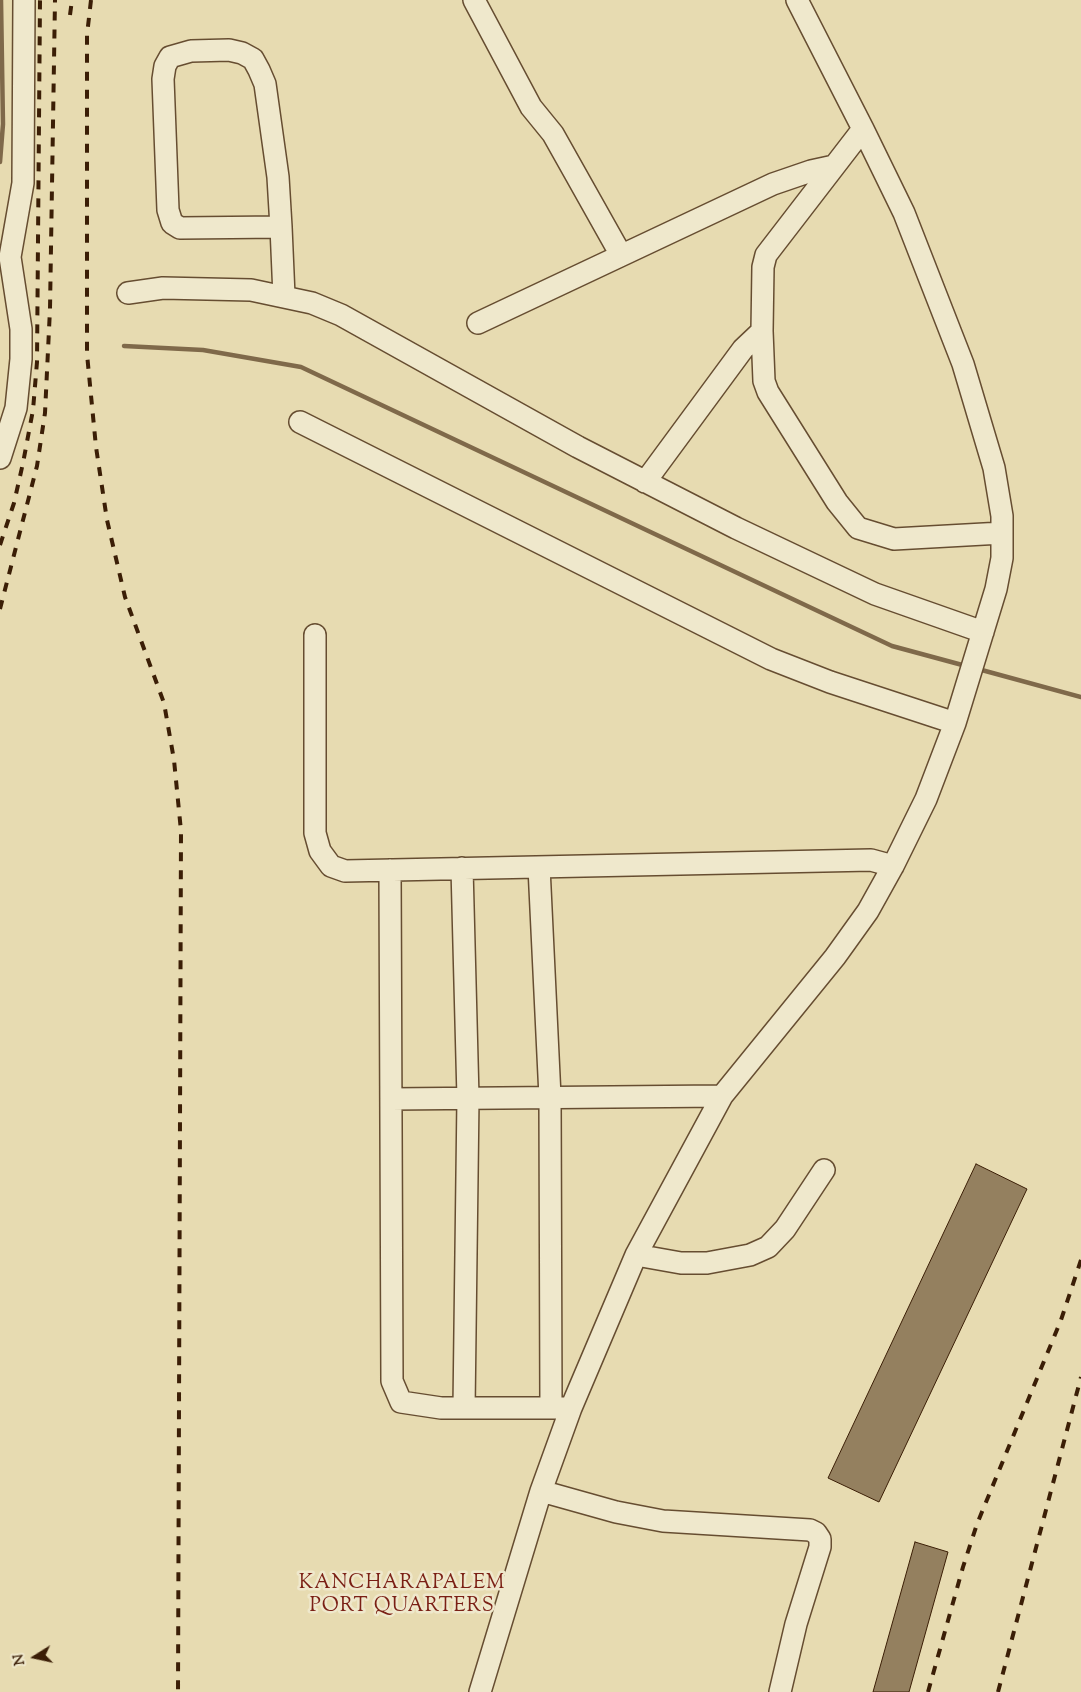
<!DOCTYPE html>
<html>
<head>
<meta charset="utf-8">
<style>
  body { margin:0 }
  #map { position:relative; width:1081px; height:1692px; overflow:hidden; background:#e7dbb1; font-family:"Sorts Mill Goudy",serif }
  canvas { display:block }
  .north { position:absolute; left:10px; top:1632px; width:50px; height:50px; -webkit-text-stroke:4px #efe8cc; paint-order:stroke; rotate:260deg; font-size:14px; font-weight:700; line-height:20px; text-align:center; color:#3b1e06 }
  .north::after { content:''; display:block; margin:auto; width:18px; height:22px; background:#3b1e06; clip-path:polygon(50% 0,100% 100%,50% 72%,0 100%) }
</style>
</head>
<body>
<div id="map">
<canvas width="1081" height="1692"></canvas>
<div class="north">N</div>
</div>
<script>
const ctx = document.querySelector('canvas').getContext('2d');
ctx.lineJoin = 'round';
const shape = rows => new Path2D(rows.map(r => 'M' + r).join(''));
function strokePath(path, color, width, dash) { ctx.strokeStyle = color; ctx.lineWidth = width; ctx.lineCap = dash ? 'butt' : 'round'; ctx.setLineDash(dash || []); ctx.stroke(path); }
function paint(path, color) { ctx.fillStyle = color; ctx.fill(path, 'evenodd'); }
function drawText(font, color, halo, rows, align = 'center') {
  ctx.font = font + ' "Sorts Mill Goudy",serif'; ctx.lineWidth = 5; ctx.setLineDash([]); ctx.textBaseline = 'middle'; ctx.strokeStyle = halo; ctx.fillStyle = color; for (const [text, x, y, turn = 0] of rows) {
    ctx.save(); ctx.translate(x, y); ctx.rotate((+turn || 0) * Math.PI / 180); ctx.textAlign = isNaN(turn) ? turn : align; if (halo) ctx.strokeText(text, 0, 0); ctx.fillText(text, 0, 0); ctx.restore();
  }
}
strokePath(shape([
  [0,162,3,124,1,0],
  [124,346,203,350,301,367,892,646,966,666],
  [978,669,1081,697]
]), '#7f694a', 4.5);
const building = shape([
  [976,1164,1027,1189,879,1502,828,1478,976,1164],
  [915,1542,948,1552,909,1692,873,1692,915,1542]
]);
paint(building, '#94805f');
strokePath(building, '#3b1e06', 1);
const minor = shape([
  [474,0,531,107,553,134,621,255],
  [863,129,766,255,763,267,762,331,764,381,768,392,837,502,858,528,894,539,1002,533],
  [281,227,180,228,172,223,168,210,163,79,165,66,170,57,191,51,229,50,242,53,253,59,259,70,265,84,278,177,281,227,284,296],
  [128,293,163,288,251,290,312,303,341,315,578,447,736,528,875,594,983,632],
  [478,323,773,184,811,171,834,166],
  [300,422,771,659,830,682,955,723],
  [0,458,16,408,21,359,21,329,10,257,23,183,24,0],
  [645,482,743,349,762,331],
  [315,635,315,833,320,851,331,866,345,871,871,860,893,866],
  [539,867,550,1097,551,1408],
  [462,868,468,1098,464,1408],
  [390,870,392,1381,401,1402,441,1408,571,1408],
  [391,1099,722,1096],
  [636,1255,681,1263,707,1263,750,1255,768,1247,785,1229,824,1170],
  [541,1491,616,1512,663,1521,810,1530,816,1533,820,1539,820,1547,796,1624,780,1692],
  [480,1692,541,1491,571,1408,636,1255,722,1096,835,957,868,911,893,866,926,799,955,723,996,589,1002,558,1002,516,994,468,963,364,904,213,863,129,797,0]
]);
strokePath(minor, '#664d31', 24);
strokePath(minor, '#efe8cc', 21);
strokePath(shape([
  [91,0,87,35,87,354,96,447,107,520,125,597,164,703,174,760,181,831,178,1692],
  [70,15,72,0],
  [0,545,14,503,23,463,33,410,37,362,40,0],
  [0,609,37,466,45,413,50,309,55,0],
  [928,1692,963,1567,977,1524,1061,1320,1081,1260],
  [998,1692,1081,1377]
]), '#3b1e06', 4, [9, 9]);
ctx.letterSpacing = '1px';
drawText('20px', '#7a1f14', '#efe8cc', [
  ["KANCHARAPALEM",402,1585],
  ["PORT QUARTERS",402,1608]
]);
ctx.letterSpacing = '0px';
</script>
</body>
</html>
